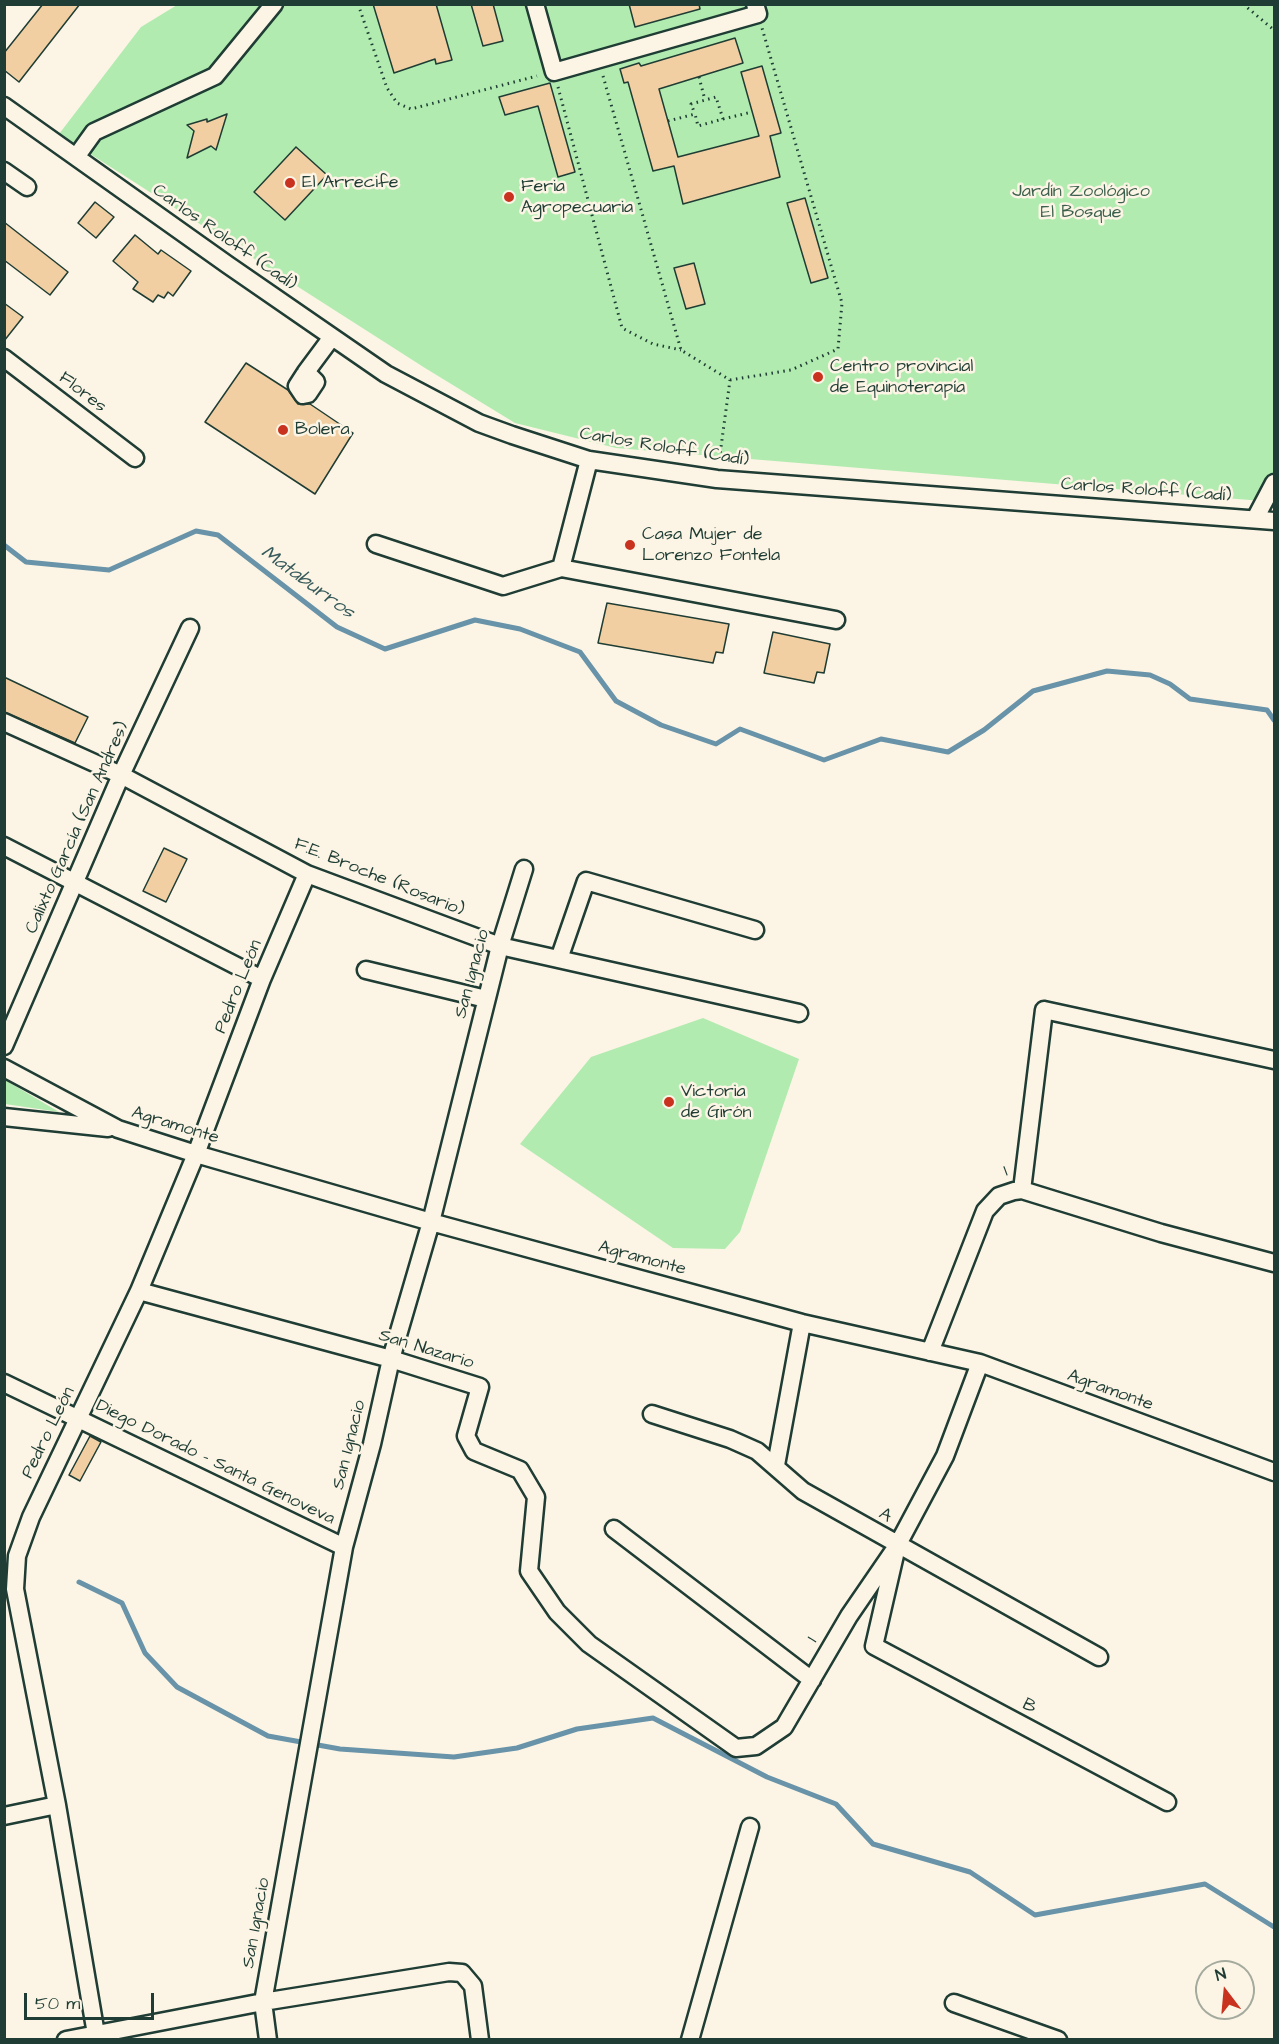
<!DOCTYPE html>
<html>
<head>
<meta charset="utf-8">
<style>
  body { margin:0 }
  #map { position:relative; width:1279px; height:2044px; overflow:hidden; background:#fcf5e5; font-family:"Architects Daughter",sans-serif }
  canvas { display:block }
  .frame { position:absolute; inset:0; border:6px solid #1f3d34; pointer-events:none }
  .north { position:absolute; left:1195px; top:1960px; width:60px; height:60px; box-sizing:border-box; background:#fcf5e5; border:2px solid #a4ab9e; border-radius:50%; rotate:344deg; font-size:16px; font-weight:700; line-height:24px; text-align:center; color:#1f3d34 }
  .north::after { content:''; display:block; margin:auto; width:21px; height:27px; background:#c8321e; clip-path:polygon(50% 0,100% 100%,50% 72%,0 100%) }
  .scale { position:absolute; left:24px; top:1993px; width:130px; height:27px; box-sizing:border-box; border:3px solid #1f3d34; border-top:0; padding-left:8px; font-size:18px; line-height:21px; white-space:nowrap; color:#1f3d34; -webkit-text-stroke:4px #fcf5e5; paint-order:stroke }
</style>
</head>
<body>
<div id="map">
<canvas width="1279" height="2044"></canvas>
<div class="frame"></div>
<div class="north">N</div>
<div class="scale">50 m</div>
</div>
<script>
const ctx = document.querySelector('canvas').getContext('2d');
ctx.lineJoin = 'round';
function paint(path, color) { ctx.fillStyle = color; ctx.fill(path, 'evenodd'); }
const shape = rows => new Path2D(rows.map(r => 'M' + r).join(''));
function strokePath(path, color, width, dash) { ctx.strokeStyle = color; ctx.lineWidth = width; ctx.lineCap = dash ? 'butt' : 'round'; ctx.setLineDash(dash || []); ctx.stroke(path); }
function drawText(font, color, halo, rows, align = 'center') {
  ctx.font = font + ' "Architects Daughter",sans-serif'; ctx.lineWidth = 5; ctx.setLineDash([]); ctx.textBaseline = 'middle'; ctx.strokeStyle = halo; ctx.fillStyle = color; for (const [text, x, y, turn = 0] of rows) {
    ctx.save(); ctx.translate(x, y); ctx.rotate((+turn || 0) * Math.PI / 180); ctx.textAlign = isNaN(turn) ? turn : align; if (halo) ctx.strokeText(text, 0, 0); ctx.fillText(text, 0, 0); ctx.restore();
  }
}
paint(shape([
  [177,5,1274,5,1274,502,616,448,515,423,425,368,59,134,141,27],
  [703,1018,799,1059,740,1232,725,1249,673,1248,520,1144,591,1057],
  [5,1080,59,1112,5,1104]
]), '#b1ebb0');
strokePath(shape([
  [4,545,26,562,109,570,196,531,218,535,337,627,385,649,475,620,520,629,580,652,616,701,661,725,716,744,740,729,824,760,881,739,948,752,984,730,1033,691,1107,671,1150,675,1170,684,1190,699,1267,710,1274,720],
  [79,1582,122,1603,145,1653,177,1687,268,1736,340,1749,454,1757,517,1748,577,1729,653,1718,767,1777,836,1804,873,1844,970,1872,1035,1915,1205,1884,1274,1927]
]), '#6893a8', 5);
const building = shape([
  [43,4,80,4,19,82,4,70,4,53,43,4],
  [373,4,436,4,452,60,436,64,435,59,394,73,373,4],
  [471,4,493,4,503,41,483,46,471,4],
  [629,4,699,4,700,9,635,27,629,4],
  [735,38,743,63,659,89,678,157,759,136,741,72,762,66,781,133,770,136,780,177,683,204,674,166,653,171,628,82,624,83,620,69,639,63,641,66,735,38],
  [550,83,575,172,558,177,538,106,505,115,499,97,550,83],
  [227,114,216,150,211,146,187,158,194,131,187,125,207,119,207,122,227,114],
  [296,147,327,175,285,220,254,192,296,147],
  [805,198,828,278,811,283,787,203,805,198],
  [95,202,114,217,96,238,78,223,95,202],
  [4,222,68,272,50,295,4,260,4,222],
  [135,235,158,254,161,250,191,271,173,296,168,292,164,298,158,295,153,302,133,289,138,282,113,261,135,235],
  [694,263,705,304,686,309,674,268,694,263],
  [4,303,23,317,4,341,4,303],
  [246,363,288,390,298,404,310,404,353,433,315,494,205,422,246,363],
  [607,603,729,624,723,653,716,652,713,663,598,643,607,603],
  [773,632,830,644,824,673,817,672,814,683,764,673,773,632],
  [4,677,88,717,75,743,4,712,4,677],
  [164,848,187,859,166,902,143,891,164,848],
  [90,1436,101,1442,80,1481,69,1475,90,1436]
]);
paint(building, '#f1cfa2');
strokePath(building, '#1f3d34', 1.5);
const minor = shape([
  [535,4,554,72,758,14,755,4],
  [4,106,228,265,386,374,479,423,512,435,589,460,717,479,1274,521],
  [76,157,94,132,215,76,274,4],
  [4,171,27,187],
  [4,358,135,458],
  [306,372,316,382,308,394,303,395,297,386,306,372,332,337],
  [1255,519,1274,483],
  [376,544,503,586,561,568,589,460],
  [561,568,836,620],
  [4,722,121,775,307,874,500,946,799,1013],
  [4,846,262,979],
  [559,959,586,881,755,930],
  [366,970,486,999],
  [4,1046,121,775,190,628],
  [4,1068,118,1129,196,1154,431,1222,802,1323,980,1363,1274,1472],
  [4,1117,108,1128],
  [1022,1190,1044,1010,1274,1060],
  [139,1291,391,1359,480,1387,466,1436,474,1451,520,1470,536,1497,529,1571,557,1612,589,1644,736,1748,756,1746,784,1727,849,1616,897,1546,945,1456,980,1363],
  [930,1352,985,1211,999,1196,1014,1191,1022,1190,1161,1233,1274,1263],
  [4,1383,344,1547],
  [652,1414,730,1439,757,1451,803,1491,1099,1657],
  [776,1465,802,1323],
  [614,1529,812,1680],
  [895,1555,874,1646,1167,1802],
  [4,1816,57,1805],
  [954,2003,1058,2040],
  [66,2040,263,2002,449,1972,462,1973,473,1986,480,2040],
  [97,2040,57,1805,15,1589,17,1556,31,1517,139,1291,196,1154,262,979,307,874],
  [268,2040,263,2002,344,1547,372,1444,391,1359,431,1222,500,946,524,869],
  [690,2040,750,1827]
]);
strokePath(minor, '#1f3d34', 21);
strokePath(shape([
  [358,4,387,88,397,103,411,109,537,76],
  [1243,4,1274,30],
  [603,76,681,350,730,380,719,462],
  [699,77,705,100],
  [558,87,622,328,653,344,681,350],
  [723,119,752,112],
  [668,121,695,114,698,126,723,119,716,97,691,104,695,114],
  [730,380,791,370,838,349,842,303,762,28]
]), '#1f3d34', 3, [1.5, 4.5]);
strokePath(minor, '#fcf5e5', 16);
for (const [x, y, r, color] of [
  [290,183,6,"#c8321e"],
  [509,197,6,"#c8321e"],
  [818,377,6,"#c8321e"],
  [283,430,6,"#c8321e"],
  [630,545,6,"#c8321e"],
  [669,1102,6,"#c8321e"]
]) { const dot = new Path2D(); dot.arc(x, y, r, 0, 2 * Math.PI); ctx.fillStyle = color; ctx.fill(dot); strokePath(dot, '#fcf5e5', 2); }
drawText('18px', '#1f3d34', '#fcf5e5', [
  ["El Arrecife",302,183],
  ["Feria",521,187],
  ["Agropecuaria",521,208],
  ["Centro provincial",830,367],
  ["de Equinoterapía",830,388],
  ["Bolera",295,430],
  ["Casa Mujer de",642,535],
  ["Lorenzo Fontela",642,556],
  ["Victoria",681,1092],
  ["de Girón",681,1113]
], 'left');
drawText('18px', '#3c604d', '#fcf5e5', [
  ["Jardín Zoológico",1081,192],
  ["El Bosque",1081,213]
]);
drawText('18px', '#1f3d34', '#fcf5e5', [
  ["Carlos Roloff (Cadí)",224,238,35],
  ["Flores",82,393,38],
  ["Carlos Roloff (Cadí)",664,448,9],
  ["Carlos Roloff (Cadí)",1146,491,4],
  ["Calixto García (San Andres)",78,828,-66],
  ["F.E. Broche (Rosario)",379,878,22],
  ["San Ignacio",473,974,-75],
  ["Pedro León",239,987,-68],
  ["Agramonte",175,1126,17],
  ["1",1006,1172,-22],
  ["Agramonte",642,1259,15],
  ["San Nazario",426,1350,17],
  ["Agramonte",1110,1391,20],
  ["Pedro León",49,1433,-64],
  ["San Ignacio",350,1445,-76],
  ["Diego Dorado - Santa Genoveva",215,1463,26],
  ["A",885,1516,30],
  ["1",813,1640,-60],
  ["B",1029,1707,28],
  ["San Ignacio",257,1923,-80]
]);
drawText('italic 20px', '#375a5b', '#fcf5e5', [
  ["Mataburros",307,583,36]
]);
</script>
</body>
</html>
